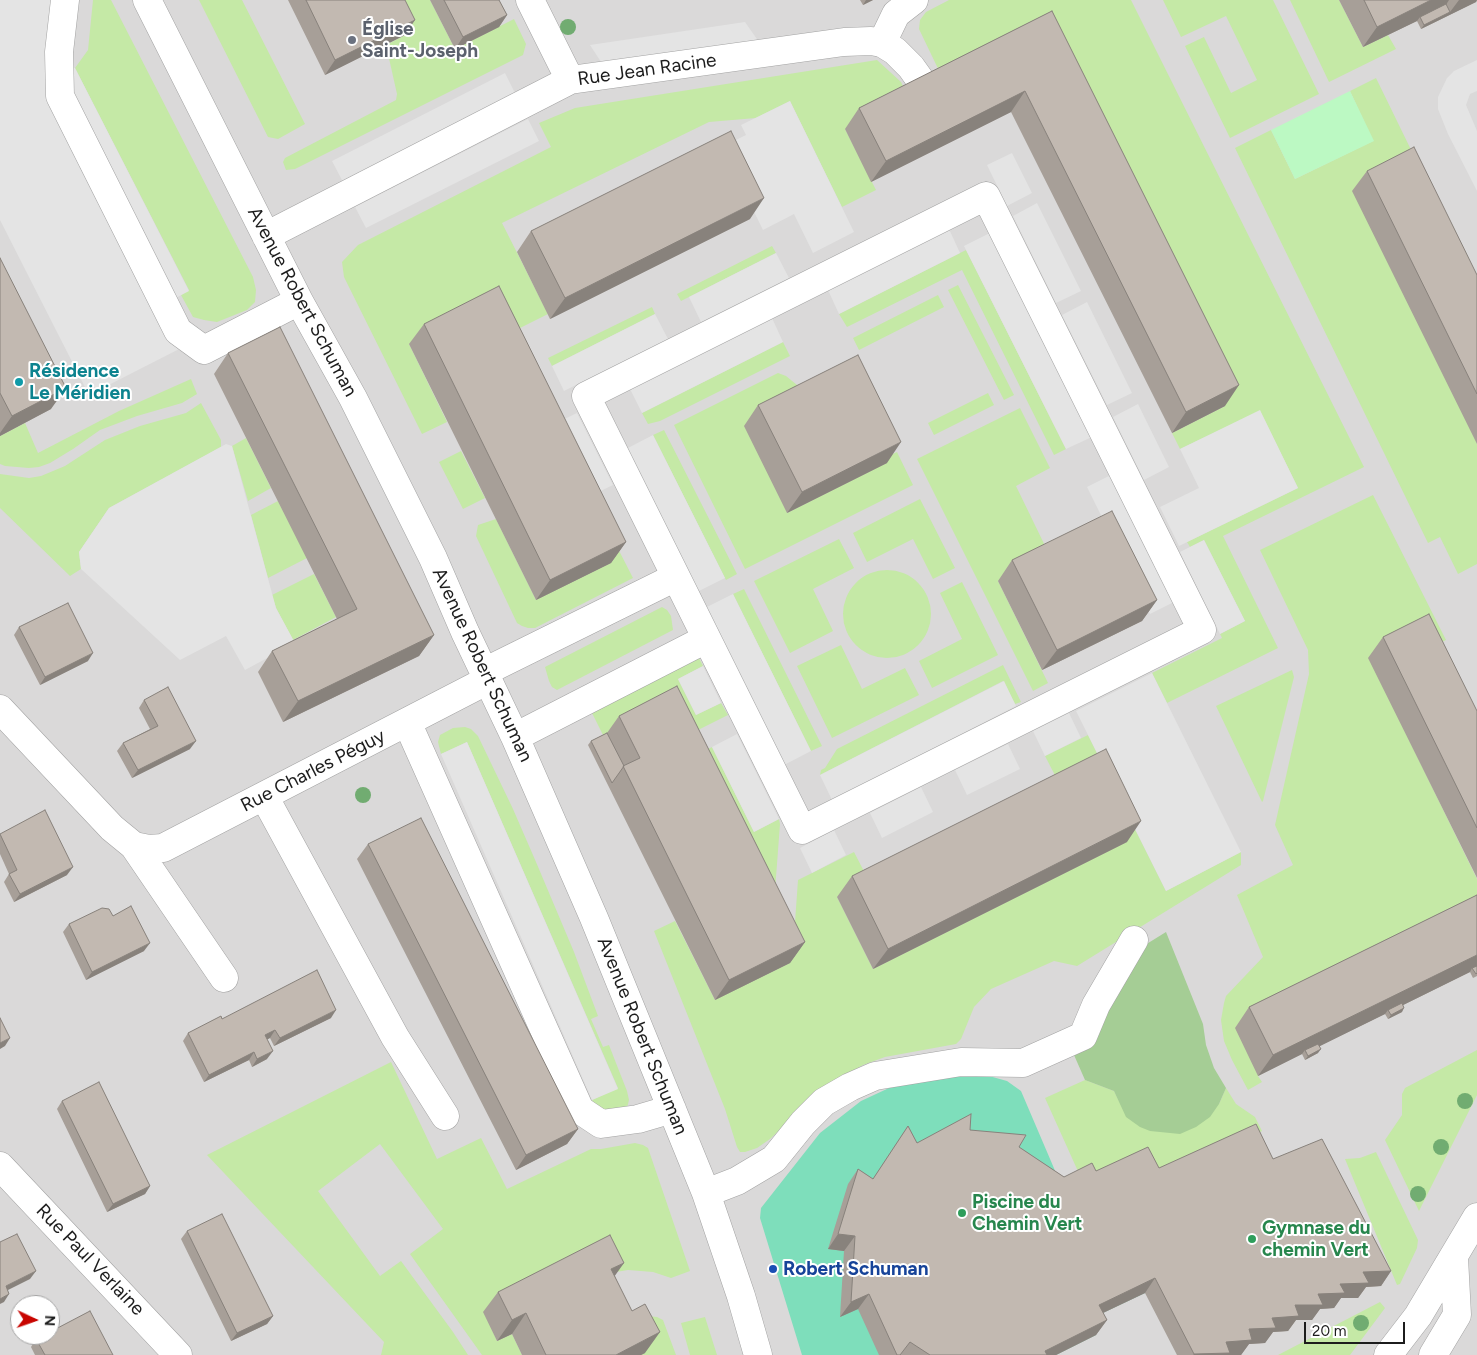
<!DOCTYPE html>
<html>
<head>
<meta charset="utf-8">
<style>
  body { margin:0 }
  #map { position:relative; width:1477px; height:1355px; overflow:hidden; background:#eeeae1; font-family:Figtree,sans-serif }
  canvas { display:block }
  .north { position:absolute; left:10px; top:1295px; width:50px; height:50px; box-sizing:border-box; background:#fff; border:1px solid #a4a4a4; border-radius:50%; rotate:93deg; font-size:14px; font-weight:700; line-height:20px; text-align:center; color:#1c1c1c }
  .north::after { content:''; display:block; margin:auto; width:18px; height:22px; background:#c80500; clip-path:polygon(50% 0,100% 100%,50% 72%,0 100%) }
  .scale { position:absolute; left:1304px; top:1322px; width:101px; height:22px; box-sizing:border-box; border:2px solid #1c1c1c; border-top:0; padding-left:6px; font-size:15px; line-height:18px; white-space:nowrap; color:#1c1c1c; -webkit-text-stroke:4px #fff; paint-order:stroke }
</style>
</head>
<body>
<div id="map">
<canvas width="1477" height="1355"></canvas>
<div class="north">N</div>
<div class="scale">20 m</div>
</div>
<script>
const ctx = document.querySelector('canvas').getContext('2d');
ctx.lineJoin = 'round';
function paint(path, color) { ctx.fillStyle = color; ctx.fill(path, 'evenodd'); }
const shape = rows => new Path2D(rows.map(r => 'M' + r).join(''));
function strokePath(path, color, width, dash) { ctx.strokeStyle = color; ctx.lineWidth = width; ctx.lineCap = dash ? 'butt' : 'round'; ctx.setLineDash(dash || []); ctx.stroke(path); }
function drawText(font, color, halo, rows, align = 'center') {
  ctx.font = font + ' Figtree,sans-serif'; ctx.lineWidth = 4; ctx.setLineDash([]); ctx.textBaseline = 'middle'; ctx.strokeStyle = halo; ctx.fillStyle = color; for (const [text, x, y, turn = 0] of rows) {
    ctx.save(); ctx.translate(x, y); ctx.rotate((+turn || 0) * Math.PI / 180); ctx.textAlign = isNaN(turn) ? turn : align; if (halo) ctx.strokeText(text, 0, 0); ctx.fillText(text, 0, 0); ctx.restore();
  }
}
paint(shape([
  [0,0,1477,0,1477,1355,0,1355],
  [20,1305,50,1305,50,1335,20,1335]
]), '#dad9d9');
paint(shape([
  [93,0,111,0,253,277,256,290,255,302,247,310,217,322,204,320,193,317,181,295,189,290,75,68,88,50],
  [199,0,242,0,305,124,278,139,268,137],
  [388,0,430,0,455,49,514,19,526,44,523,55,295,169,286,170,283,162,285,158,396,100,397,94,386,45,405,35],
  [949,0,1131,0,1364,467,1223,536,1278,648,1167,703,1152,673,1222,638,1220,634,1245,621,1204,540,1190,547,1187,542,1298,488,1260,411,1180,449,1172,433,1225,406,1038,32,943,79,919,29,920,20,926,12],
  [1163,0,1273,0,1319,94,1230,138,1185,46,1204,37,1231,93,1257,80,1226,16,1181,37],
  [1290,0,1339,0,1363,47,1388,35,1396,49,1329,82],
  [877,60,901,82,908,97,845,129,876,190,842,207,790,101,756,118,709,122,502,223,548,314,500,338,409,344,447,422,422,434,344,277,342,262,358,245,551,147,539,123,575,108],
  [1376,78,1416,160,1477,444,1477,564,1458,574,1440,537,1428,543,1235,148,1271,130,1295,179,1373,141,1350,91],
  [772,246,776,253,681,301,677,294],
  [966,250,1066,449,1054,455,962,270,847,327,839,314],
  [958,285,1014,395,1004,400,948,290],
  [938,295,944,307,859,350,853,338],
  [652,307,655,314,552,366,548,358],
  [783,342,790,356,660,421,648,424,642,413],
  [778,373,786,376,808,394,787,513,886,463,884,458,897,452,913,485,745,569,674,425],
  [191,379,197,394,182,403,137,416,100,430,73,449,50,463,39,467,29,468,5,466,0,464,0,436,25,423,38,453,119,411],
  [988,393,994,405,934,435,928,423],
  [201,403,221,440,221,447,109,508,79,552,81,569,70,576,0,508,0,474,29,478,41,476,65,466,105,440,140,426,186,413],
  [1020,408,1050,468,1016,486,1050,556,998,581,1048,683,1033,691,917,459],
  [664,430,737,574,726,580,653,435],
  [246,438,271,488,248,501,232,446],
  [461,451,485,498,463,509,439,462],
  [1373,495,1446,640,1423,652,1369,658,1477,879,1477,908,1258,1076,1262,1082,1248,1090,1232,1060,1224,1041,1221,1020,1224,1003,1226,996,1263,957,1237,895,1293,865,1275,825,1309,674,1308,650,1260,550],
  [920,499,955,568,933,579,913,539,867,562,853,533],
  [278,501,307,558,268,578,251,515],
  [496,519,536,600,610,533,633,578,535,628,528,628,522,626,517,623,476,536,478,525],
  [839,539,854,568,813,589,833,631,790,653,754,581],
  '843 614a44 44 0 1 1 88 0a44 44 0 1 1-88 0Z',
  [314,574,336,617,293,640,276,608,272,595],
  [962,582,998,655,932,688,919,661,962,639,940,593],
  [744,589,822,746,811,751,733,594],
  [662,607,667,610,671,616,673,630,557,690,552,687,549,681,545,667],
  [841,645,862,689,905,668,919,695,832,738,797,666],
  [699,658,703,666,678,679,696,715,721,703,728,715,678,740,604,737,592,713],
  [1003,665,1021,702,1015,704,1003,681,820,775,821,770,825,768,837,749],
  [1292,670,1294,677,1263,801,1262,802,1216,706],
  [465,727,471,729,478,736,513,809,536,862,574,952,598,1016,591,1019,603,1047,609,1045,616,1063,627,1091,629,1100,627,1108,600,1112,592,1100,618,1088,467,742,441,754,438,742,440,735,453,728],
  [1088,735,1166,891,1241,852,1241,865,1077,966,1054,961,991,989,974,1007,961,1039,956,1044,885,1057,863,1065,827,1085,770,1139,757,1148,745,1152,740,1152,737,1147,725,1109,654,931,675,921,715,1000,775,933,795,922,798,880,854,852,869,881,837,897,873,969,1126,842,1060,785,1045,756],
  [712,747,754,832,779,819,780,824,774,904,688,759],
  [1477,1050,1477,1095,1419,1211,1385,1140,1402,1115,1402,1094,1405,1088],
  [391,1062,437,1159,481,1138,507,1189,591,1149,601,1149,635,1143,643,1145,648,1148,690,1271,671,1278,653,1272,628,1270,604,1274,484,1312,497,1341,512,1334,522,1355,482,1355,410,1254,443,1229,380,1144,318,1191,380,1276,401,1261,453,1332,468,1355,381,1355,384,1342,207,1155],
  [1085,1080,1114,1091,1119,1101,1219,1104,1226,1088,1236,1104,1255,1117,1262,1131,1149,1183,1081,1178,1045,1098],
  [1376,1152,1418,1240,1417,1248,1400,1284,1397,1285,1345,1159,1360,1158],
  [1380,1302,1385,1308,1350,1355,1278,1355],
  [648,1316,657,1317,663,1320,676,1355,641,1355],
  [705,1317,717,1355,690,1355,681,1323]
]), '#c5e9a6');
paint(shape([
  [1166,932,1203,1024,1206,1045,1214,1068,1226,1088,1219,1104,1210,1117,1196,1127,1180,1134,1150,1131,1140,1127,1126,1117,1114,1091,1085,1080,1074,1055,1088,1048,1093,1025,1145,945]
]), '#a5cd95');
paint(shape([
  [1350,91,1374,141,1295,179,1271,130]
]), '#bcf9c3');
paint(shape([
  [989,1076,1007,1081,1021,1091,1062,1187,1145,1293,1088,1320,1096,1335,1056,1355,802,1355,760,1218,761,1208,820,1133,861,1101,889,1088,932,1077]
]), '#7edebb');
paint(shape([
  [0,0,54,0,52,68,75,68,189,291,168,302,189,344,89,395,0,220],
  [745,22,759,42,603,65,590,45],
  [1477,60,1477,91,1470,94,1466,105,1477,131,1477,191,1448,134,1438,109,1438,97,1447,78,1454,71],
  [505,73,517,97,344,184,332,161],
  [790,101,854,232,813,253,794,214,763,230,722,147,746,135,741,125],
  [528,119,539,141,366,228,355,207],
  [1012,153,1032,193,1007,206,987,165],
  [1037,203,1081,291,1056,303,1013,216],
  [949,229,960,253,839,314,828,290],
  [990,233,1092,437,1066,449,964,246],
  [776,253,789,278,701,322,689,297],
  [1087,302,1132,393,1107,405,1062,315],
  [655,314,668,339,564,391,552,366],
  [772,318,783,342,642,413,630,389],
  [1138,404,1169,467,1144,480,1113,417],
  [1260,410,1298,488,1179,546,1160,507,1199,488,1180,449],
  [577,413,613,485,588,497,552,425],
  [653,435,725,578,697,592,626,449],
  [226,444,232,446,276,608,295,643,245,670,226,636,180,660,81,569,79,552,109,508],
  [1111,475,1174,602,1150,614,1087,487],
  [1204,540,1245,621,1220,634,1180,552],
  [733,594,811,751,784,765,705,608],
  [703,666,721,703,696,715,678,679],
  [1152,673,1241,852,1166,891,1076,711],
  [1004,681,1016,706,832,800,820,775],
  [1069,713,1081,738,1045,756,1033,731],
  [737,734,779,819,754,832,712,747],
  [467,742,618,1089,592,1100,441,754],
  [1008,744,1020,769,967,795,955,770],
  [921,787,933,812,882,838,870,813],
  [834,830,846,855,812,873,800,848]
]), '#e4e4e4');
const minor = shape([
  [65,0,59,52,60,96,178,331,204,350,299,301],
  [147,0,299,301,353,398,433,558,465,632,515,737,594,918,706,1193,741,1296,758,1355],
  [530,0,570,80],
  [882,43,896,14,914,0],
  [986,196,1202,630,802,830,586,396,986,196],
  [266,236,570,80,844,42,871,41,882,43,895,51,911,67,926,88],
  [484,672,676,577],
  [0,709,112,828,134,846,149,849,163,848,488,680],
  [407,722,580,1110,601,1124,638,1119,672,1109],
  [515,737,706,639],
  [264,796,395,1037,445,1116],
  [134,846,224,978],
  [0,1166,178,1355],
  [706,1193,737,1181,774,1159,803,1123,824,1102,850,1087,875,1076,961,1062,1023,1063,1083,1036,1096,1005,1134,940],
  [1388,1355,1418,1316,1477,1217],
  [1433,1355,1457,1315,1454,1258]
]);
strokePath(minor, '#a3a3a3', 29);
strokePath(minor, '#fff', 28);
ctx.fillStyle = '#71ac71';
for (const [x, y] of [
  [568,27],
  [363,795],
  [1465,1101],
  [1441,1147],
  [1418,1194],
  [1361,1323]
]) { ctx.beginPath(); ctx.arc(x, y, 8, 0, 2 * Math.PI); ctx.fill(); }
paint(shape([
  [288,0,405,0,405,35,325,75],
  [430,0,499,0,507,15,499,27,455,49],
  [860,0,873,0,863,5],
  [1339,0,1477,0,1476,2,1421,29,1417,21,1363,47],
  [1052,11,1225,406,1172,433,1011,112,871,182,845,129,859,108],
  [1367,171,1477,275,1477,444,1352,191],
  [750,219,550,319,517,252,531,231],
  [0,258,51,409,0,436],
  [424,324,626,542,611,563,536,600,409,344],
  [228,353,434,635,419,656,283,722,258,672,272,651,337,619,214,374],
  [758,405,887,463,787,513,744,426],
  [1012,560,1157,600,1142,621,1042,670,998,581],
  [19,627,88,661,40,685,14,635],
  [1383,637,1477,711,1477,878,1368,658],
  [144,700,190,749,132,778,117,751,123,743,150,729,139,708],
  [619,716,805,942,790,963,715,1000,588,745,591,741,607,733],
  [0,834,67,875,14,902,4,882,9,874,0,854],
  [1127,842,873,969,837,897,852,876],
  [368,844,578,1129,567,1144,516,1170,357,859],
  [1477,895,1477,976,1473,978,1470,972,1403,1005,1402,1012,1388,1019,1385,1014,1319,1046,1318,1053,1305,1060,1302,1054,1258,1076,1235,1028,1249,1007],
  [113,916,144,951,86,980,63,932,69,924],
  [331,1018,274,1046,270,1038,267,1039,267,1059,252,1067,249,1060,204,1082,183,1041,188,1033,222,1019],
  [62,1101,150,1186,145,1194,107,1212,57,1109],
  [908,1126,917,1143,970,1130,1019,1147,1064,1177,1096,1171,1159,1168,1273,1159,1391,1271,1381,1286,1366,1287,1358,1298,1341,1298,1334,1308,1320,1309,1312,1320,1296,1320,1288,1331,1273,1332,1265,1343,1249,1344,1241,1355,1177,1355,1145,1293,1103,1313,1107,1320,1096,1335,1056,1355,879,1355,858,1309,840,1317,844,1251,828,1249,848,1184,858,1169,873,1179],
  [187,1231,273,1316,267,1324,231,1341,181,1239],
  [615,1276,645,1353,641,1355,522,1355,512,1334,497,1341,483,1312,498,1292],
  [36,1339,113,1355,35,1355,31,1347]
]), '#a79f98');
paint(shape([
  [866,0,873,0,863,5],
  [1431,0,1449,0,1444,8,1420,17,1417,21,1363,47,1377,27],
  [1459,0,1477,0,1476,2,1421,29,1424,25,1450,12],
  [507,15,499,27,455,49,463,37],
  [415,20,405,35,325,75,335,60],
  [1025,91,1011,112,871,182,886,161],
  [764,198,750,219,550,319,565,298],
  [1239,385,1225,406,1172,433,1186,412],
  [66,388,51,409,0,436,0,433,12,416],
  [901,442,887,463,787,513,802,492],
  [626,542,611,563,536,600,550,580],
  [1157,600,1142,621,1042,670,1057,650],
  [434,635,419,656,283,722,298,701],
  [93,653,88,661,40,685,45,677],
  [196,741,190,749,132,778,138,770],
  [1141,821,1127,842,873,969,888,949],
  [73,867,67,875,14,902,20,894],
  [805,942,790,963,715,1000,729,980],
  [150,943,144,951,86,980,92,972],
  [1477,955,1477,969,1472,968,1470,972,1389,1012,1388,1010,1385,1014,1306,1053,1305,1050,1302,1054,1258,1076,1273,1055],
  [1404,1008,1402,1012,1388,1019,1391,1015],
  [336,1010,331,1018,274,1046,280,1038],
  [275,1030,270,1038,260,1043,265,1035],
  [10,1038,5,1046,0,1049,0,1043],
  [1321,1049,1318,1053,1305,1060,1308,1056],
  [273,1051,267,1059,252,1067,257,1059],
  [254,1052,249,1060,204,1082,209,1075],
  [578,1129,567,1144,516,1170,526,1155],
  [150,1186,145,1194,107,1212,113,1204],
  [838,1234,855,1236,844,1251,828,1249],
  [624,1263,609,1284,611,1269],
  [36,1271,30,1279,0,1294,6,1286],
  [1391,1271,1381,1286,1366,1287,1358,1298,1341,1298,1334,1308,1320,1309,1312,1320,1296,1320,1288,1331,1273,1332,1265,1343,1249,1344,1241,1355,1193,1355,1194,1354,1226,1342,1249,1329,1272,1318,1295,1305,1363,1272],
  [1155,1278,1145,1293,1088,1320,1099,1305],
  [9,1294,4,1302,0,1304,0,1299],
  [869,1294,858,1309,840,1317,851,1302],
  [526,1313,512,1334,497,1341,512,1320],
  [273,1316,267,1324,231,1341,237,1333],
  [1107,1320,1096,1335,1056,1355,1042,1355,1045,1351],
  [660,1332,645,1353,641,1355,616,1355]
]), '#88827c');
const building = shape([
  [306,0,405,0,415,20,335,60,306,0],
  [444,0,499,0,507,15,463,37,444,0],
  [1364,0,1431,0,1377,27,1364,0],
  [1446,4,1450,12,1424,25,1420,17,1446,4],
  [1052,11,1239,385,1186,412,1025,91,886,161,859,108,1052,11],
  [731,131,764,198,565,298,531,231,731,131],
  [1414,147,1477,275,1477,394,1367,171,1414,147],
  [0,258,66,388,12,416,0,393,0,258],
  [499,286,626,542,550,580,424,324,499,286],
  [280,327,434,635,298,701,272,651,357,609,228,353,280,327],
  [858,355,901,442,802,492,758,405,858,355],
  [1112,511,1157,600,1057,650,1012,560,1112,511],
  [68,603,93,653,45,677,19,627,68,603],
  [1429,614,1477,711,1477,828,1383,637,1429,614],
  [677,686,805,942,729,980,623,766,640,758,619,716,677,686],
  [168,687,196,741,138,770,123,743,158,726,144,700,168,687],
  [607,733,624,766,612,783,591,741,607,733],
  [1106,749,1141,821,888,949,852,876,1106,749],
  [45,810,73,867,20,894,9,874,17,870,0,834,45,810],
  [421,818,578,1129,526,1155,368,844,421,818],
  [1477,895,1477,955,1273,1055,1249,1007,1477,895],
  [131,906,150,943,92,972,69,924,102,908,109,909,113,916,131,906],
  [1477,966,1477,973,1476,974,1472,968,1477,966],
  [317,970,336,1010,280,1038,275,1030,265,1035,273,1051,257,1059,254,1052,209,1075,188,1033,221,1016,222,1019,317,970],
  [1402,1003,1404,1008,1391,1015,1388,1010,1402,1003],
  [0,1018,10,1038,0,1043,0,1018],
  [1318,1044,1321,1049,1308,1056,1305,1050,1318,1044],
  [99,1082,150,1186,113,1204,62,1101,99,1082],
  [971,1114,970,1130,1026,1135,1019,1147,1064,1177,1092,1163,1096,1171,1148,1147,1159,1168,1256,1124,1273,1159,1322,1139,1391,1271,1363,1272,1369,1283,1340,1284,1345,1293,1318,1294,1323,1305,1295,1305,1299,1316,1272,1318,1276,1328,1249,1329,1252,1340,1226,1342,1230,1353,1194,1354,1155,1278,1099,1305,1107,1320,1045,1351,1047,1355,930,1355,910,1342,900,1355,897,1355,869,1294,851,1302,855,1236,838,1234,858,1169,873,1179,908,1126,917,1143,971,1114],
  [222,1214,273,1316,237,1333,187,1231,222,1214],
  [17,1234,36,1271,6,1286,9,1294,0,1299,0,1242,17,1234],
  [610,1235,624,1263,611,1269,632,1311,645,1304,660,1332,616,1355,546,1355,526,1313,512,1320,498,1292,610,1235],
  [90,1311,113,1355,45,1355,36,1339,44,1335,50,1335,50,1332,90,1311]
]);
paint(building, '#c2b9b1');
strokePath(building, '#88827c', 1);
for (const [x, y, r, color] of [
  [352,40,5,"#6b7280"],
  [19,382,5,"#0f9aa8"],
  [962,1213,5,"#2e9e5b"],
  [1252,1239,5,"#2e9e5b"],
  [773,1269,5,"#1a4fb4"]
]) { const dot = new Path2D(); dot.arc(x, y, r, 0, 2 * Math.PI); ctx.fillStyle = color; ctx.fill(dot); strokePath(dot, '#fff', 2); }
drawText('bold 19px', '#5b616d', '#fff', [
  ["Église",362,29],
  ["Saint-Joseph",362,51]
], 'left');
drawText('19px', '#1c1c1c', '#fff', [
  ["Rue Jean Racine",647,70,-8],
  ["Avenue Robert Schuman",302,302,62],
  ["Avenue Robert Schuman",482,665,65],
  ["Rue Charles Péguy",313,771,-27],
  ["Avenue Robert Schuman",642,1036,68],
  ["Rue Paul Verlaine",90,1260,46]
]);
drawText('bold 19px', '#0d838f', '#fff', [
  ["Résidence",29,371],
  ["Le Méridien",29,393]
], 'left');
drawText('bold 19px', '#27864d', '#fff', [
  ["Piscine du",972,1202],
  ["Chemin Vert",972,1224],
  ["Gymnase du",1262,1228],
  ["chemin Vert",1262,1250]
], 'left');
drawText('bold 19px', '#164399', '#fff', [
  ["Robert Schuman",783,1269]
], 'left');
</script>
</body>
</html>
